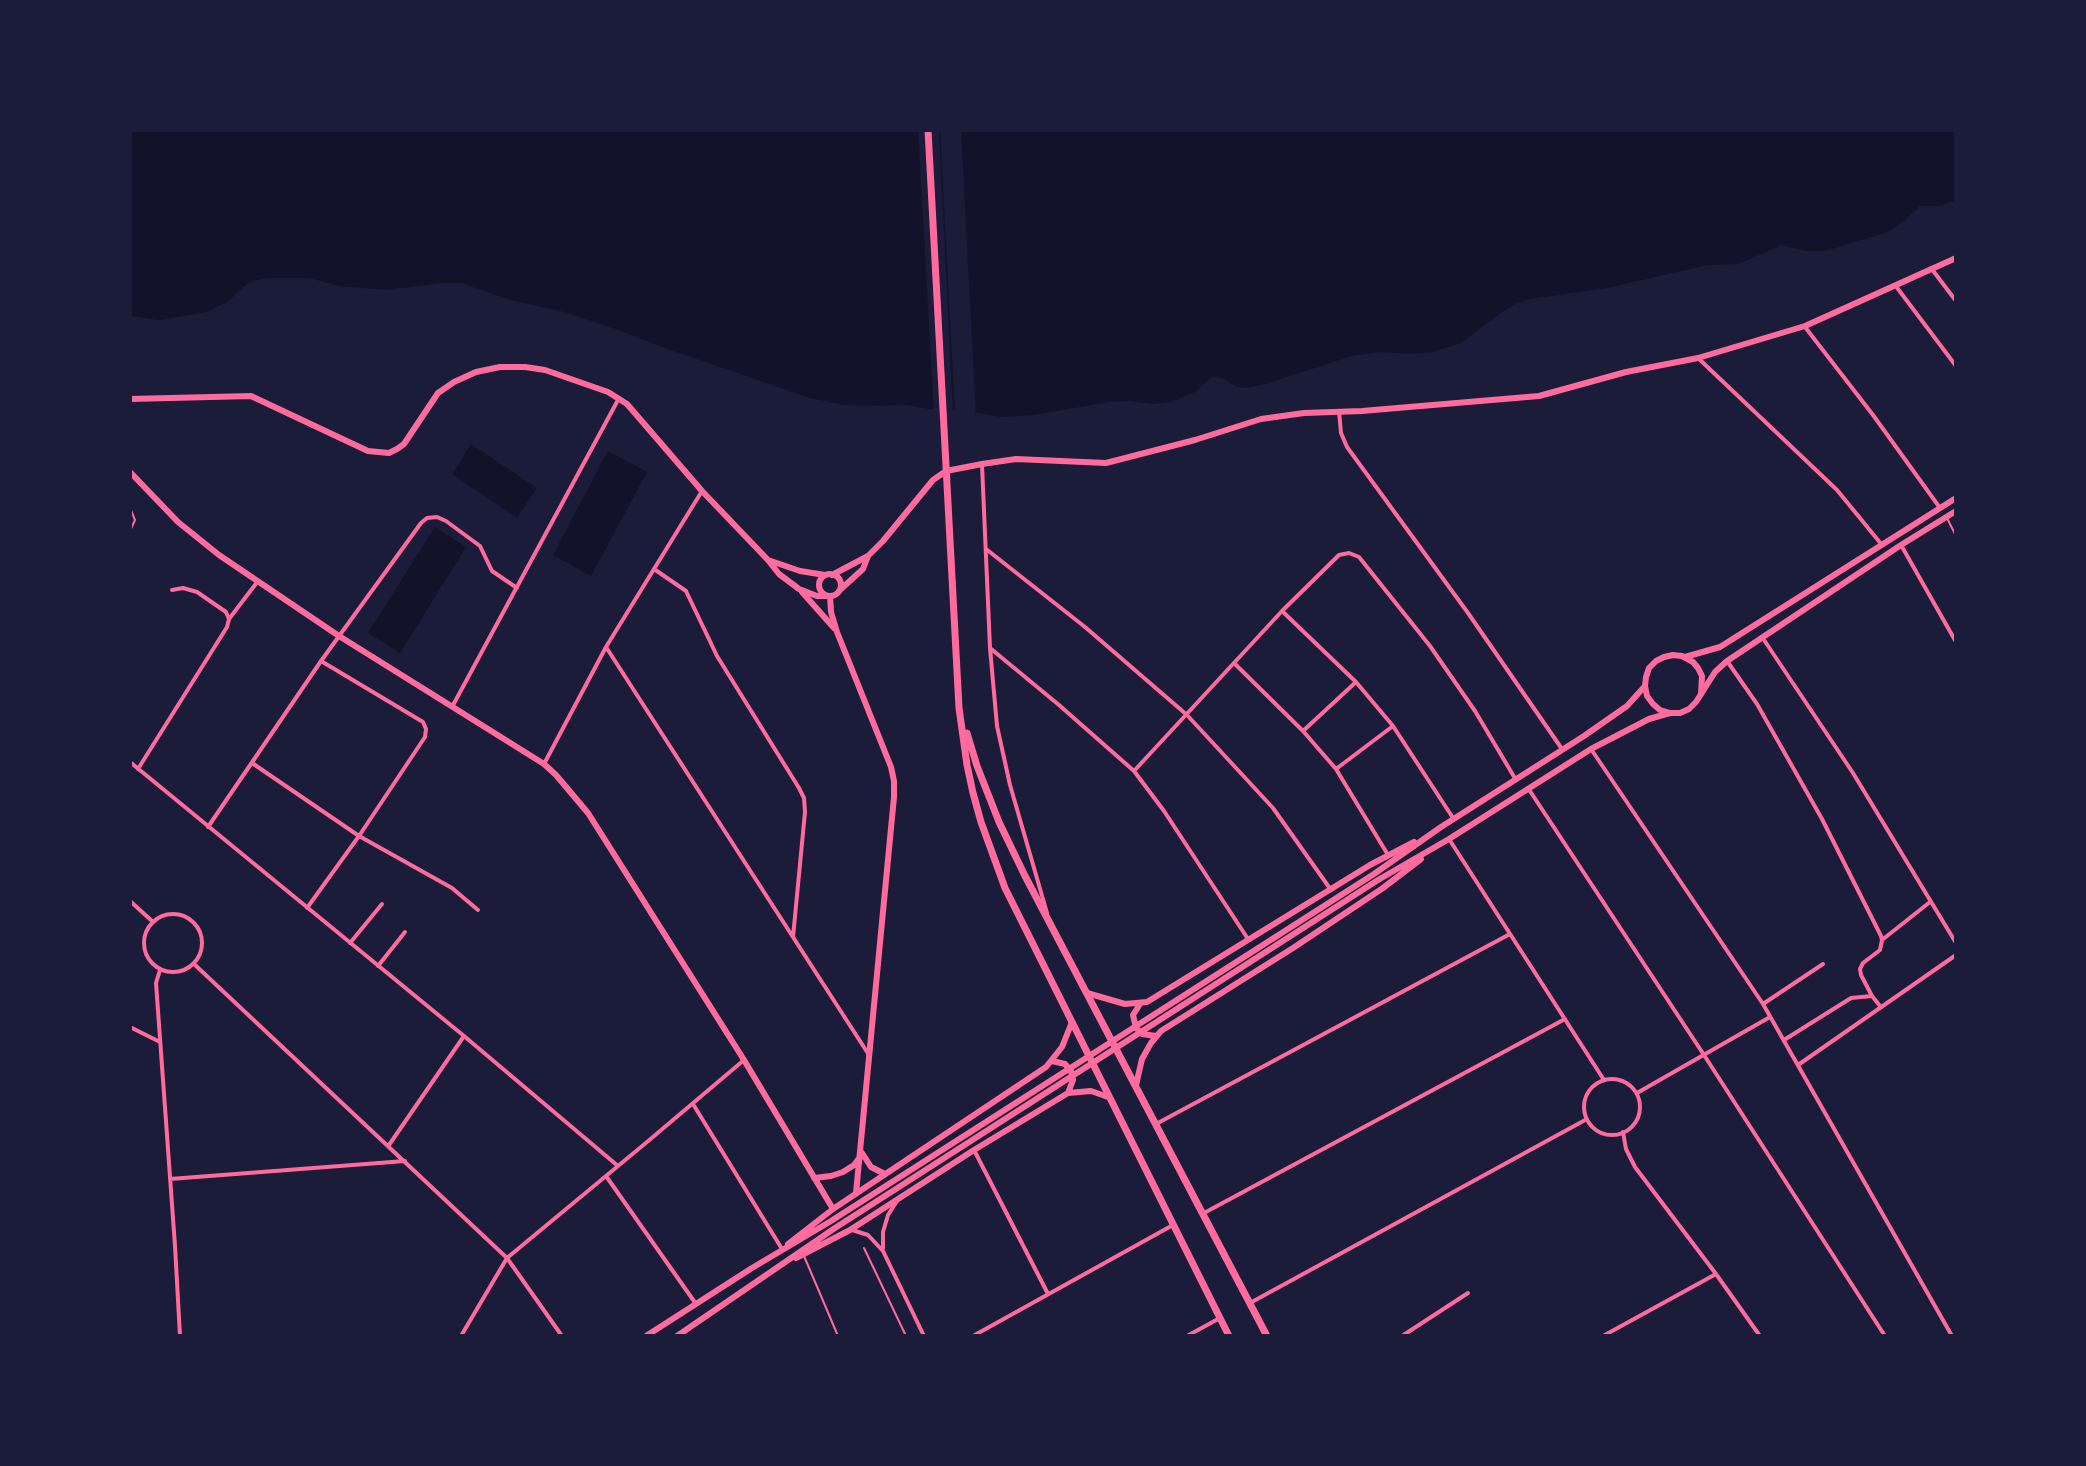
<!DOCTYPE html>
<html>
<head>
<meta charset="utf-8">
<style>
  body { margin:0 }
  #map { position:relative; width:2086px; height:1466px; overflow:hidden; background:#1b1b3a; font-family:Ubuntu,sans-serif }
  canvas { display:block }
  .frame { position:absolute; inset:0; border:132px solid #1b1b3a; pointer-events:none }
</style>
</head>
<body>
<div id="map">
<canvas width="2086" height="1466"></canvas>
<div class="frame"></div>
</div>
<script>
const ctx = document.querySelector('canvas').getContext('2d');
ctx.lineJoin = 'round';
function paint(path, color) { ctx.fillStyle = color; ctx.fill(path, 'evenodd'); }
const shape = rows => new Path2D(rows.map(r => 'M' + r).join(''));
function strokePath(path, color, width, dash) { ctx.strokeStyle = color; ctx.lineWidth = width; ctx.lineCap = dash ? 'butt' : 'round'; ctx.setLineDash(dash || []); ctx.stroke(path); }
paint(shape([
  [130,130,1956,130,1956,200,1940,206,1920,206,1903,222,1885,233,1832,249,1821,251,1806,251,1781,245,1739,264,1707,265,1607,288,1529,299,1517,303,1502,312,1461,343,1432,352,1410,354,1381,352,1351,356,1266,384,1248,388,1237,387,1222,378,1211,377,1195,392,1171,402,1153,404,1129,401,1109,402,1033,415,1002,417,960,410,935,410,907,405,862,406,839,404,810,398,662,347,613,328,565,312,510,300,462,283,440,283,387,290,339,286,310,278,266,278,249,282,227,302,207,312,159,320,130,316],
  [471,444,537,488,517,518,452,474],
  [608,451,647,472,591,576,553,555],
  [435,527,466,547,400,653,368,633]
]), '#12122b');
paint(shape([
  [918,130,939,130,953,414,934,414],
  [940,130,961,130,976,417,955,414]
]), '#1b1b3a');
strokePath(shape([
  [130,508,135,520,130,531],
  [1947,518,1956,536],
  [864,1248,906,1336],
  [804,1256,838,1336]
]), '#ff6b9d', 2);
strokePath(shape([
  [1931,268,1956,301],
  [1895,285,1956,366],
  [1805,327,1873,415,1940,508],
  [1698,358,1837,490,1882,545],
  [1339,411,1341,433,1347,447,1468,613,1562,749],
  [982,465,990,648,997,726,1010,785,1047,913],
  [1901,545,1956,642],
  [986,549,1085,627,1187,715,1273,808,1331,890],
  [654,569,686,591,717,656,799,788,804,798,805,812,793,937],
  [1282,611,1356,682,1393,726,1453,818],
  [229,619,258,581],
  [1762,637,1853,773,1956,943],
  [606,647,869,1055],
  [990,648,1059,705,1134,771,1164,811,1248,939],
  [1727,661,1757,704,1822,819,1881,936,1882,940,1880,950,1863,963,1860,969,1861,975,1872,996],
  [1234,663,1303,731,1336,769,1388,855],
  [452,707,618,400],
  [1303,731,1356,682],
  [1591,749,1763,1004,1952,1336],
  [130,762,464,1036,618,1166],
  [252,763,359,836,452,888,478,910],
  [544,764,606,647,702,491],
  [138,769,227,627,229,619,226,612,197,592,183,588,172,590],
  [1336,769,1393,726],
  [1134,771,1282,611,1339,555,1349,553,1359,557,1430,646,1475,711,1516,780],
  [1528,788,1704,1055,1885,1336],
  [208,827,321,661,421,523,427,518,437,517,446,521,480,546,492,571,517,588],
  [1449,839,1604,1080],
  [130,901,152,921],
  [307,908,359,836,425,737,426,729,423,722,321,661],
  '144 943a29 29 0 1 1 58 0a29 29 0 1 1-58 0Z',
  [1882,940,1930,902],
  [350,943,382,904],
  [194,964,507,1258,562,1336],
  [378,966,405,932],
  [160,970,156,983,175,1246,180,1336],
  [1763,1004,1823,964],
  [130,1027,160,1042],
  [1784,1040,1851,998,1872,996,1880,1006],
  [1798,1065,1956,955],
  '1584 1107a28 28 0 1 1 56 0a28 28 0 1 1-56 0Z',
  [1637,1093,1770,1017],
  [693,1104,782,1249],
  [1156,1124,1510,934],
  [1623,1132,1626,1149,1635,1167,1716,1274,1760,1336],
  [389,1145,464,1036],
  [974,1150,1048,1294],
  [606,1176,696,1304],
  [170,1179,405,1161],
  [1204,1213,1565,1019],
  [852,1230,868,1235,883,1251,924,1336],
  [883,1248,883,1232,888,1215,897,1201],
  [1250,1303,1587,1119],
  [461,1336,507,1258,647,1142,744,1060],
  [973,1336,1173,1225],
  [1187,1336,1220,1318],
  [1402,1336,1468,1293],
  [1603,1336,1716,1274]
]), '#ff6b9d', 4);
strokePath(shape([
  [130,399,251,396,368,451,389,453,397,449,404,444,438,393,454,382,476,372,500,367,525,367,545,370,608,392,627,404,702,491,768,560,779,574,799,589,817,596,827,596],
  [130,472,178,522,219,555,339,636,544,764,556,775,588,813,744,1060,833,1209],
  [768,560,800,571,825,575],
  '819 585a11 11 0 1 1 22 0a11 11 0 1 1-22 0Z',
  [832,575,868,556,883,541,933,480,946,471,982,464,1016,459,1106,463,1195,440,1261,419,1304,413,1362,411,1539,396,1626,372,1698,358,1805,326,1956,258],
  [841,589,863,569,868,556],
  [802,592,834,628],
  [830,596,831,612,837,632,891,767,894,781,894,797,856,1193],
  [862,1153,871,1167,885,1174],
  [814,1178,831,1176,843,1172,854,1165,860,1157]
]), '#ff6b9d', 6);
strokePath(shape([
  [1685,657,1720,647,1956,498],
  [1701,694,1702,676,1698,668,1693,662,1682,656,1673,655,1664,657,1656,661,1649,668,1646,677,1645,686,1647,696,1653,704,1660,710,1670,713,1680,713,1689,709,1696,702,1715,672,1727,661,1901,545,1956,511],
  [1087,993,1125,1004,1147,1002,1370,865,1414,842],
  [1140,1004,1133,1015,1136,1028,1142,1034,1156,1036],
  [1052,1061,1065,1064,1071,1071,1073,1080,1068,1093],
  [1136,1085,1142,1059,1151,1043,1161,1031,1293,948,1383,888,1421,859],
  [788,1244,833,1209,1046,1067,1062,1047,1072,1022],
  [796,1258,850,1230,974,1150,1068,1093,1091,1091,1108,1097],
  [646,1336,752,1268,831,1221,1374,874,1441,827,1584,736,1627,706,1645,686],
  [677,1336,835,1228,1378,880,1449,839,1591,749,1649,719,1670,713]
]), '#ff6b9d', 6);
strokePath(shape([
  [928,130,959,708,967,765,973,793,981,822,1005,888,1229,1336],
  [967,733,977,766,999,822,1025,876,1267,1336]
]), '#ff6b9d', 7);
</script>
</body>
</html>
